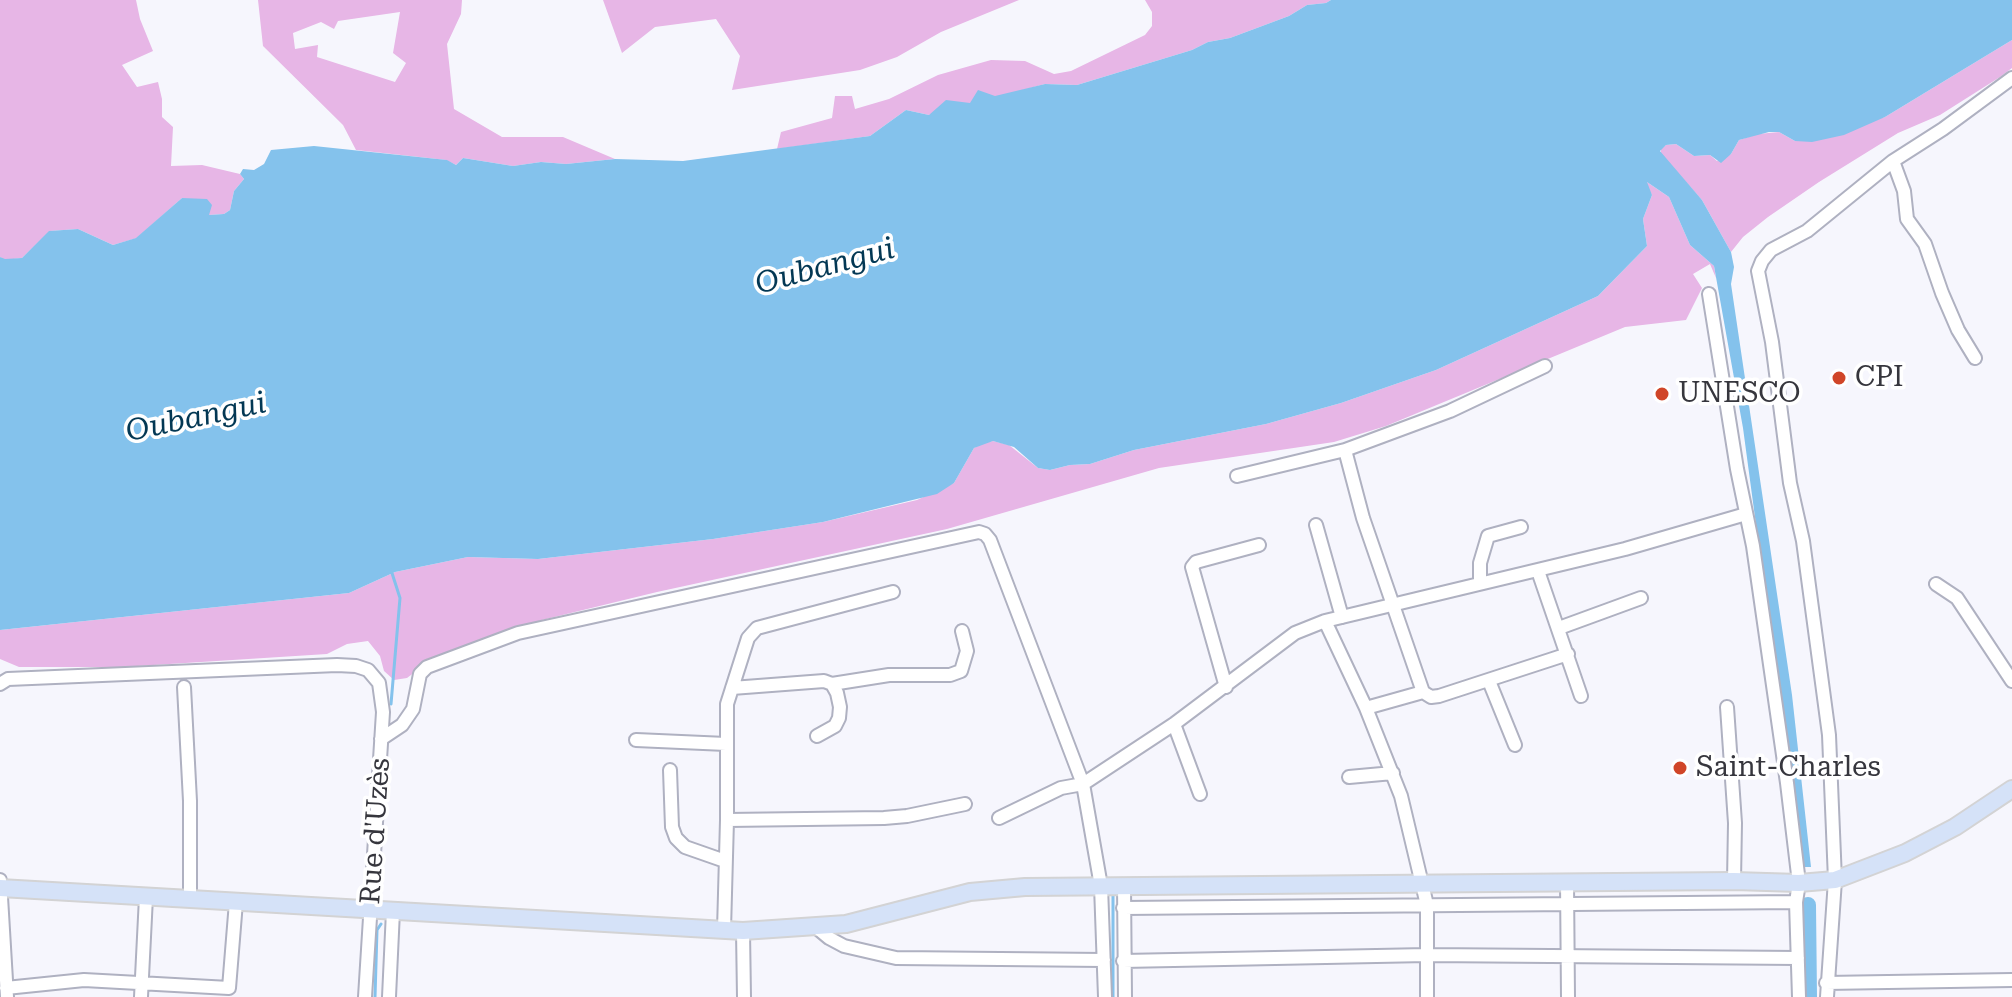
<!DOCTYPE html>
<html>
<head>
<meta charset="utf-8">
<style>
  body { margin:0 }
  canvas { display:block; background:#f6f6fd }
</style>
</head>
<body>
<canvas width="2012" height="997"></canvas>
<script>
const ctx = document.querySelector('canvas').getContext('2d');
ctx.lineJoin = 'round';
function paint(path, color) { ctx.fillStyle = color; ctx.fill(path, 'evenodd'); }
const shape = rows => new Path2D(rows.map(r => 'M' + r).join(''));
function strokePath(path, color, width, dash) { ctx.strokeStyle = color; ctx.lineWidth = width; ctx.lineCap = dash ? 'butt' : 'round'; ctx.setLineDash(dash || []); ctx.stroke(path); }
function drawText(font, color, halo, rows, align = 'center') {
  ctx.font = font + ' "Roboto Serif",serif'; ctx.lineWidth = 7; ctx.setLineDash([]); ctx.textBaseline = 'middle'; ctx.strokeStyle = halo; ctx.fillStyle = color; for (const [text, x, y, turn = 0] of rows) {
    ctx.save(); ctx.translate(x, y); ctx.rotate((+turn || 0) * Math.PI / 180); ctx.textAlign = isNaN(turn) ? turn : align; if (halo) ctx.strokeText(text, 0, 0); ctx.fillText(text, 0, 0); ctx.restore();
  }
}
paint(shape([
  [0,0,136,0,140,19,153,51,122,65,137,87,158,82,162,99,162,117,173,127,171,166,202,165,240,174,244,179,234,191,230,210,224,214,209,215,182,198,137,238,113,245,78,229,50,231,22,258,5,260,0,257],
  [258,0,462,0,461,14,447,44,454,109,502,137,563,137,615,159,566,164,541,162,513,166,463,158,456,165,446,160,356,150,343,125,263,46],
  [400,12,393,53,406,63,395,82,317,57,318,45,295,49,293,33,321,22,334,29,338,21],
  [603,0,1019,0,941,32,897,57,860,70,732,90,740,56,716,19,655,27,622,53],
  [1145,0,1331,0,1326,3,1307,5,1289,16,1230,38,1208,42,1192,50,1077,85,1045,84,929,115,906,110,870,136,777,149,781,132,832,118,835,96,852,96,855,109,889,99,938,75,991,60,1025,61,1054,74,1071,71,1145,35,1152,26,1152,12],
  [2012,40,2012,68,2000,77,1940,115,1898,133,1819,182,1768,217,1743,237,1731,252,1702,200,1661,154,1661,149,1666,145,1676,144,1694,156,1710,155,1717,161,1731,154,1739,140,1758,134,1779,132,1795,141,1885,117],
  [1644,180,1669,197,1690,245,1714,266,1716,278,1710,264,1693,274,1702,288,1686,320,1625,327,1386,426,1334,442,1159,468,947,529,657,592,542,620,478,640,428,662,407,678,394,680,384,671,380,656,368,641,347,644,327,654,122,667,19,667,0,659,0,630,349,593,395,572,468,557,538,559,713,539,823,522,917,500,954,483,974,448,983,443,993,441,1009,445,1038,468,1050,470,1070,465,1090,464,1134,450,1266,424,1341,403,1436,370,1598,296,1647,246,1643,219,1652,195]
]), '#e7b6e6');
paint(shape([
  [1331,0,2012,0,2012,40,1885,117,1844,135,1812,142,1795,141,1779,132,1769,132,1739,140,1731,154,1721,163,1710,155,1694,156,1676,144,1666,145,1660,151,1702,200,1731,252,1734,267,1731,284,1792,695,1811,867,1802,867,1743,428,1714,266,1690,245,1669,197,1647,182,1652,195,1643,219,1647,246,1598,296,1436,370,1341,403,1266,424,1134,450,1090,464,1070,465,1050,470,1038,468,1014,447,993,441,974,448,954,483,937,494,823,522,713,539,538,559,468,557,395,572,349,593,0,630,0,257,5,259,22,258,49,231,78,229,113,245,136,238,182,198,207,199,212,205,209,215,224,214,230,210,234,191,244,179,240,174,243,169,254,170,264,164,271,150,314,146,447,160,456,165,463,158,513,166,541,162,566,164,615,159,683,161,870,136,906,110,929,115,946,100,970,103,978,90,995,96,1045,84,1077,85,1192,50,1208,42,1230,38,1289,16,1307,5,1326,3]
]), '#84c2ec');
strokePath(shape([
  [391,704,400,598,391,570],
  [1113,891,1113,997],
  [375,997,377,930,381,924]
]), '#84c2ec', 3);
strokePath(shape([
  [1808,905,1809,997]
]), '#84c2ec', 16);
const minor = shape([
  [1893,161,1904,191,1907,219,1925,244,1942,293,1958,330,1975,358],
  [1709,294,1737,469,1753,546,1787,783,1799,883,1796,902,1799,997],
  [1345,450,1363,518,1423,692,1366,708],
  [1237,476,1345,450,1450,411,1545,366],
  [1316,525,1342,617],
  [1538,571,1581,696],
  [1480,582,1480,563,1488,536,1521,527],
  [1936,584,1957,598,2012,681],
  [1325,621,1366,708,1401,796,1427,905,1427,997],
  [1559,628,1641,598],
  [1489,681,1515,745],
  [0,684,8,679,337,665,356,666,368,670,379,683,383,712,365,997],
  [832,684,889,675,950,675,961,671,967,651,962,631],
  [184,687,190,801,190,899],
  [1226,687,1192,567,1196,562,1259,545],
  [732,688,824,681,832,684,837,693,840,707,839,718,835,726,817,736],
  [1423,692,1431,697,1439,696,1568,654],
  [1727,707,1735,823,1734,881],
  [1174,724,1200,794],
  [381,739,402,725,413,709,420,674,427,667,518,633,979,532,985,534,990,540,1083,784,1101,886,1105,997],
  [636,740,726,744],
  [670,770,672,827,676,838,685,847,725,861],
  [1349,777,1393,773],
  [999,818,1061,788,1083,784,1174,724,1295,633,1325,621,1625,549,1746,514],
  [727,820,884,818,907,816,965,804],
  [0,880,7,997],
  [1567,882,1568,997],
  [1124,886,1125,997],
  [1123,908,1796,902],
  [817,928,829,938,844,946,896,958,1104,960],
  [724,930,727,820,727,704,748,638,757,628,893,592],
  [743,931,744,997],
  [1123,961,1427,955,1798,958],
  [1826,983,2012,980],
  [6,988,84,980,229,988,236,902],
  [141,997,146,897],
  [389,997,393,911],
  [1827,997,1835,880,1829,735,1803,541,1790,483,1772,342,1758,271,1762,261,1771,250,1807,231,1893,161,1943,129,2012,78]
]);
const major = shape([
  [0,888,743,931,846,924,970,892,1025,887,1734,881,1799,883,1835,880,1905,853,1955,827,2012,789]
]);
strokePath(minor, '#afb1c1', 16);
strokePath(major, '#d3d3d4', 20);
strokePath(minor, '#fff', 12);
strokePath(major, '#d5e2f8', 16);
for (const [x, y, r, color] of [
  [1839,378,8,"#d04528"],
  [1662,394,8,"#d04528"],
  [1680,768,8,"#d04528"]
]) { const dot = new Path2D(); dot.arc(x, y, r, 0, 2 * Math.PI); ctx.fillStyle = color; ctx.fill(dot); strokePath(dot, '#fff', 3); }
drawText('28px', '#36363d', '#fff', [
  ["CPI",1855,378],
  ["UNESCO",1678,394],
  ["Saint-Charles",1696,768]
], 'left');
drawText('28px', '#36363d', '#fff', [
  ["Rue d'Uzès",376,831,-86]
]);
drawText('italic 30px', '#033854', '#fff', [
  ["Oubangui",825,267,-15],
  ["Oubangui",196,418,-12]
]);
</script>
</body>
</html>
